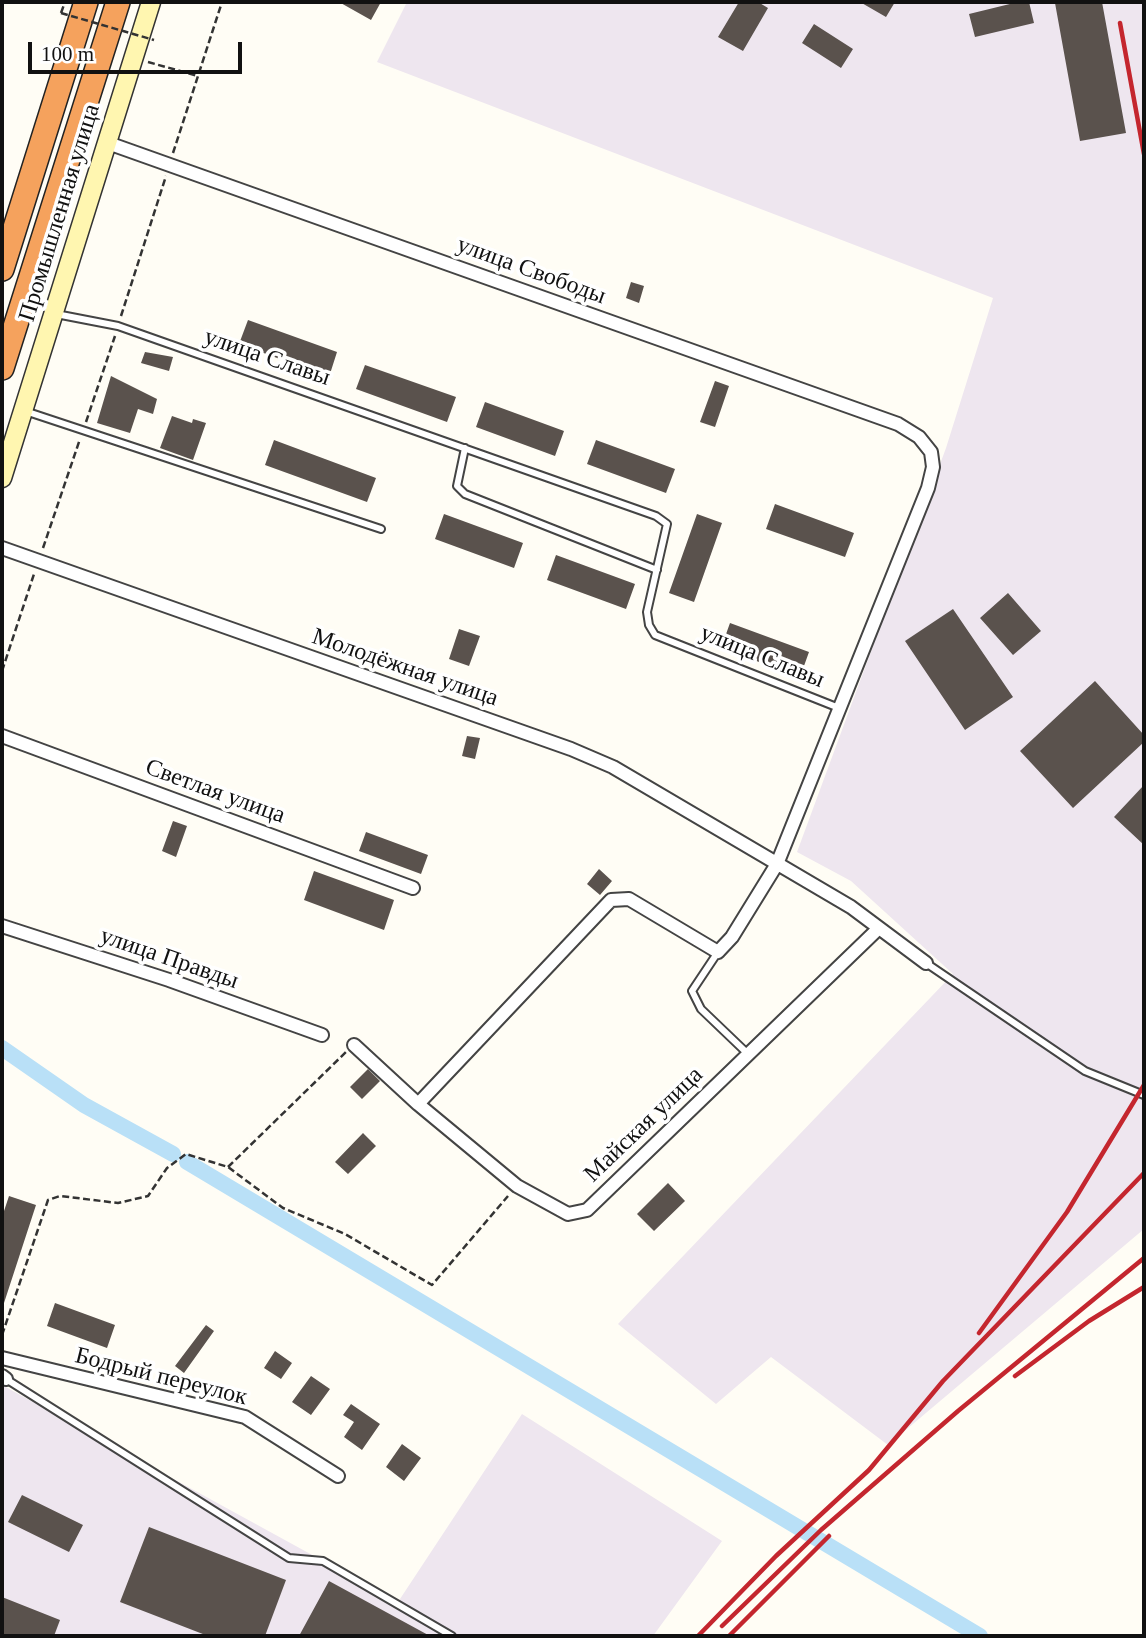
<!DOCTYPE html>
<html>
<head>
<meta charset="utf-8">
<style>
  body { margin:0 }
  #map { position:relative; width:1146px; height:1638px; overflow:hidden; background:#fffdf5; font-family:"Times New Roman",serif }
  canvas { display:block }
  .frame { position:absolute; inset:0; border:4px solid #111; pointer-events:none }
  .scale { position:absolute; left:28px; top:42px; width:214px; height:32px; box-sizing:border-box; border:4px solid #111; border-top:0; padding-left:9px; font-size:21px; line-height:24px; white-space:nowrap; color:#111; -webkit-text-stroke:5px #fff; paint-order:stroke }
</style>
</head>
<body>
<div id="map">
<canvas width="1146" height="1638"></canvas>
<div class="frame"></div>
<div class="scale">100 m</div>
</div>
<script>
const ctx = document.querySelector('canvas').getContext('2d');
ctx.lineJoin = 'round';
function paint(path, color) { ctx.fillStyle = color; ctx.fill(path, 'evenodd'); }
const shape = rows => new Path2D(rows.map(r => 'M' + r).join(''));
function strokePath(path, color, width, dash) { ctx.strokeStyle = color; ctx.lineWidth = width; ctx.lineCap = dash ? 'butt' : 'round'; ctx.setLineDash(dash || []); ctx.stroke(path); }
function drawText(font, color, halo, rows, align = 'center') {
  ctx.font = font + ' "Times New Roman",serif'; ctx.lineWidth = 7; ctx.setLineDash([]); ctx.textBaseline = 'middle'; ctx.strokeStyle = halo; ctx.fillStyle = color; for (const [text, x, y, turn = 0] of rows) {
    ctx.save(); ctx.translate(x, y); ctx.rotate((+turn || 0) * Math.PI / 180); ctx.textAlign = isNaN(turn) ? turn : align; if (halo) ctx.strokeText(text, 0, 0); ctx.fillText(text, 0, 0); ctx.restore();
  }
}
paint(shape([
  [407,2,1144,2,1144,1229,888,1445,771,1357,716,1404,618,1324,953,974,851,881,797,852,946,448,993,298,377,62],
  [2,1385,398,1602,522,1414,722,1541,653,1636,2,1636]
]), '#eee6ef');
strokePath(shape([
  [2,1048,84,1105,173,1154],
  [187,1162,980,1636]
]), '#b9e0f7', 16);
paint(shape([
  [339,2,381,2,371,20],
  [739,2,758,2,768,8,743,51,718,37],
  [860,2,895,2,886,17],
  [1018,2,1029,2,1034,23,975,37,969,14],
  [1102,2,1126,133,1080,141,1055,3],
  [814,24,853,49,841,68,802,43],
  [631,282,644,286,639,303,626,298],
  [248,320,337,352,329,377,239,344],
  [145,352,173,357,169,371,141,363],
  [365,365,456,397,447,422,356,389],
  [111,376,157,399,153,414,138,409,130,433,97,423],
  [715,381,729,386,715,427,700,422],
  [485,402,564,431,555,456,476,427],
  [172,416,192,423,193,419,206,423,193,460,160,448],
  [274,440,376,478,367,502,265,465],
  [596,440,675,469,666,493,587,464],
  [775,504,854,533,845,557,766,529],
  [444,514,523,543,514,568,435,539],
  [697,514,722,523,694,602,669,593],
  [556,555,635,584,626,609,547,580],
  [1008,593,1041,631,1013,655,980,618],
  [953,609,1013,697,965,730,905,641],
  [730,623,809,652,800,677,721,648],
  [459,629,480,636,469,666,449,659],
  [1095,681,1144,735,1144,742,1073,808,1020,751],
  [467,736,480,738,475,759,462,756],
  [1144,785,1144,845,1114,817],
  [173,821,187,826,176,857,162,851],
  [366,832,428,855,421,874,359,851],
  [599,869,612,881,600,895,587,884],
  [314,871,394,900,384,930,304,900],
  [368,1069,380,1081,362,1099,350,1087],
  [363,1133,376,1146,348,1174,335,1162],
  [668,1183,685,1201,654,1231,637,1214],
  [9,1196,36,1205,4,1303,2,1217],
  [55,1303,115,1325,107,1348,47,1326],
  [206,1325,214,1331,184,1373,175,1366],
  [275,1351,292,1363,281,1379,264,1368],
  [311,1376,330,1389,311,1415,292,1402],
  [351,1404,380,1424,362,1450,344,1437,354,1422,343,1415],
  [402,1444,421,1458,404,1481,386,1467],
  [22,1495,83,1525,69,1552,8,1522],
  [149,1527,286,1580,265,1636,208,1636,120,1602],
  [329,1581,430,1636,299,1636],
  [2,1597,60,1620,54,1636,2,1636]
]), '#5a524d');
const lane = shape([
  [56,314,118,326,656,516,667,524,647,612,649,625,655,635,839,708],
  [25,411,381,529],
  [465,448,457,486,465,494,657,570],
  [718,952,692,991,701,1009,748,1054],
  [926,963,1085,1071,1144,1095],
  [6,1379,289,1558,323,1561,452,1636]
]);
const street = shape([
  [108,143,898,424,919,437,931,452,933,467,928,488,777,864,732,937,718,952,629,899,611,900,418,1104,517,1186,568,1214,587,1210,879,928],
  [2,548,571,749,613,767,851,907,926,963],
  [2,736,413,888],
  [2,926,169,980,322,1035],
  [354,1045,418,1104],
  [2,1358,245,1417,338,1476],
  [2,1376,6,1379]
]);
const secondary = shape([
  [2,478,151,2]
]);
const highway = shape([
  [2,269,86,2],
  [2,368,118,2]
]);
strokePath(lane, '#444', 10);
strokePath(street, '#444', 16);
strokePath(secondary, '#333', 21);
strokePath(highway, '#222', 26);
strokePath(shape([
  [61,13,65,2],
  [148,62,198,76],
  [173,153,222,2],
  [121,316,166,176],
  [86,422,115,336],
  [43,548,80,439],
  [2,671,34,574],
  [228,1167,346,1052],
  [2,1335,48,1200,60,1196,118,1203,148,1196,167,1168,186,1154,228,1167,283,1208,345,1234,432,1285,508,1196]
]), '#333', 2.5, [7, 3.5]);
strokePath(lane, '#fff', 6);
strokePath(street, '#fff', 12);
strokePath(secondary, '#fff6b0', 18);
strokePath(highway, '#f5a25d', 23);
strokePath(shape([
  [1120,23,1144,154],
  [979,1333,1067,1212,1144,1085],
  [1015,1376,1089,1321,1144,1287],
  [722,1626,821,1530,958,1411,1144,1258],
  [698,1636,776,1556,869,1470,943,1381,1144,1173],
  [729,1636,829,1536]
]), '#c4262e', 4.5);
strokePath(shape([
  [61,13,154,40]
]), '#333', 2.5, [7, 3.5]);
drawText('24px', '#111', '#fff', [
  ["Промышленная улица",60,213,-73],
  ["улица Свободы",531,271,20],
  ["улица Славы",267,358,19],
  ["улица Славы",762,657,22],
  ["Молодёжная улица",405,668,19],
  ["Светлая улица",215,792,20],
  ["улица Правды",169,959,19],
  ["Майская улица",644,1125,-44],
  ["Бодрый переулок",161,1377,14]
]);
</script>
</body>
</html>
